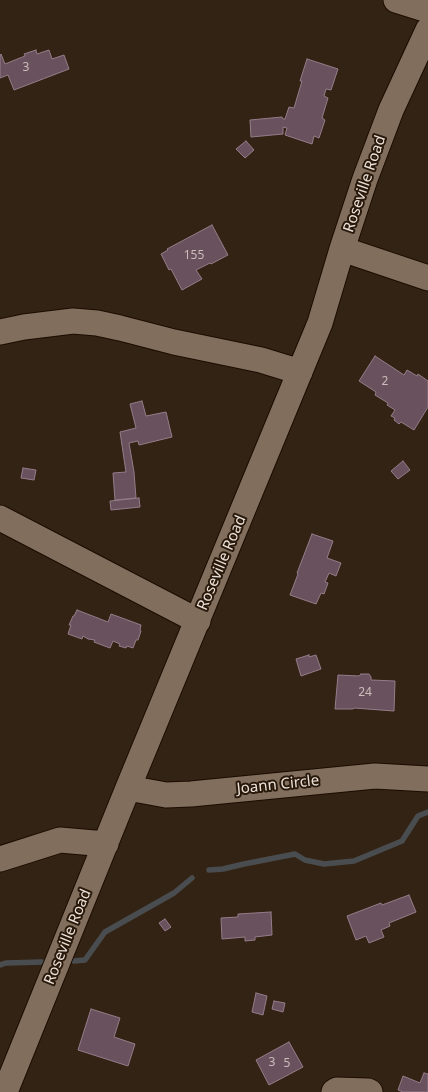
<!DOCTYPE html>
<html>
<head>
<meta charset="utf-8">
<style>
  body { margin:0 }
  canvas { display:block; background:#332314 }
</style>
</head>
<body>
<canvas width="428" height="1092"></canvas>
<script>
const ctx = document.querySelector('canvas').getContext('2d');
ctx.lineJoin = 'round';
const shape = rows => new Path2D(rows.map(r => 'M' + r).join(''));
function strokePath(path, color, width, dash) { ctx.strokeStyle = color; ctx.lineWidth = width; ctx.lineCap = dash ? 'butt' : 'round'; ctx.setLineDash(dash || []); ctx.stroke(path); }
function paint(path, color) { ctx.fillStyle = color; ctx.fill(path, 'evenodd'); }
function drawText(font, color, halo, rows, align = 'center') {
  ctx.font = font + ' "Noto Sans",sans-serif'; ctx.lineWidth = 4; ctx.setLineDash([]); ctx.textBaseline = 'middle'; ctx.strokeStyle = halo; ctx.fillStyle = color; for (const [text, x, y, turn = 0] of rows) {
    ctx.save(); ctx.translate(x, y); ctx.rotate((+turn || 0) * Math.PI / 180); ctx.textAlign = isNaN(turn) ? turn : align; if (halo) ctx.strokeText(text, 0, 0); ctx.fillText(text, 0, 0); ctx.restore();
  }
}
strokePath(shape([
  [209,870,223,869,244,864,295,854,305,860,324,864,354,861,402,841,418,816,428,812],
  [74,961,85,960,105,932,174,893,192,878],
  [0,965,6,963,42,962]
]), '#494d50', 5.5);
const building = shape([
  [36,50,37,54,49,50,52,59,64,55,69,69,14,90,8,75,0,78,0,55,1,54,5,64,25,56,24,54,36,50],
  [307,59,338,69,331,90,326,89,324,96,328,98,322,118,325,120,319,138,314,136,312,144,285,135,287,128,283,127,283,134,251,137,250,120,282,117,283,119,285,119,289,107,294,108,302,81,300,81,307,59],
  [246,141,254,150,245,158,236,149,246,141],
  [212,225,228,255,211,264,210,263,196,270,202,279,182,290,171,269,169,270,161,254,168,250,167,249,212,225],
  [375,356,404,375,407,370,417,376,418,374,428,381,428,407,414,430,401,422,399,424,394,420,395,418,391,416,395,410,387,405,388,403,375,395,376,392,359,381,375,356],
  [142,401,146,416,166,412,172,437,139,445,138,441,129,443,134,472,136,498,115,500,113,473,126,472,120,432,136,428,130,404,142,401],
  [403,461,410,470,398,479,391,471,403,461],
  [23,468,36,470,34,480,21,478,23,468],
  [139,498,140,507,111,510,110,501,139,498],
  [312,534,333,541,327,558,341,563,336,576,329,573,325,582,328,583,324,594,321,593,316,604,290,595,298,574,297,573,312,534],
  [77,610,108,622,111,614,141,625,140,630,141,631,138,640,136,640,133,648,127,646,126,648,119,646,120,644,113,641,110,648,94,642,95,640,88,639,83,636,82,639,68,634,71,625,69,625,73,616,74,616,77,610],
  [309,655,309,657,316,655,321,669,301,676,296,659,309,655],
  [361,674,369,674,371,677,371,680,395,681,394,711,354,708,353,709,335,709,338,675,359,676,361,674],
  [409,895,416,912,389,923,390,926,381,930,384,937,369,943,366,936,356,940,347,916,381,903,382,905,409,895],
  [271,912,272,935,255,937,255,940,245,941,245,937,222,939,221,918,238,917,238,914,271,912],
  [165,919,171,927,165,931,159,923,165,919],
  [256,993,267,996,263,1015,252,1012,256,993],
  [274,1001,285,1003,283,1012,272,1009,274,1001],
  [91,1009,120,1018,114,1037,135,1044,128,1066,78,1050,91,1009],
  [289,1042,303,1067,269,1085,256,1060,289,1042],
  [424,1073,428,1074,428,1092,403,1092,398,1090,403,1076,420,1083,424,1073]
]);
paint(building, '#69525e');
strokePath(building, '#957c89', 1);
const minor = shape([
  [396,0,428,10],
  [342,249,428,278],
  [0,332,24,327,73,321,97,323,120,328,174,342,261,360,300,372],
  [0,518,198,621],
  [128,788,166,795,191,794,375,776,428,779],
  [0,859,60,840,106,844],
  [5,1092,128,788,320,323,342,249,365,179,391,110,428,30],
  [334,1092,337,1090,368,1091,370,1092]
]);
strokePath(minor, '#1a0c01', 27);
strokePath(minor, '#816e5d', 25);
drawText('12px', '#cbbdba', null, [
  ["3",26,68],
  ["155",194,256],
  ["2",385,382],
  ["24",365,693],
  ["3",272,1063],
  ["5",287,1064]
]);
drawText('15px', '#ece1d8', '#29190b', [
  ["Roseville Road",365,184,-71],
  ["Roseville Road",222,563,-67],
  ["Joann Circle",278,785,-6],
  ["Roseville Road",68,937,-68]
]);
</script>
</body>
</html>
